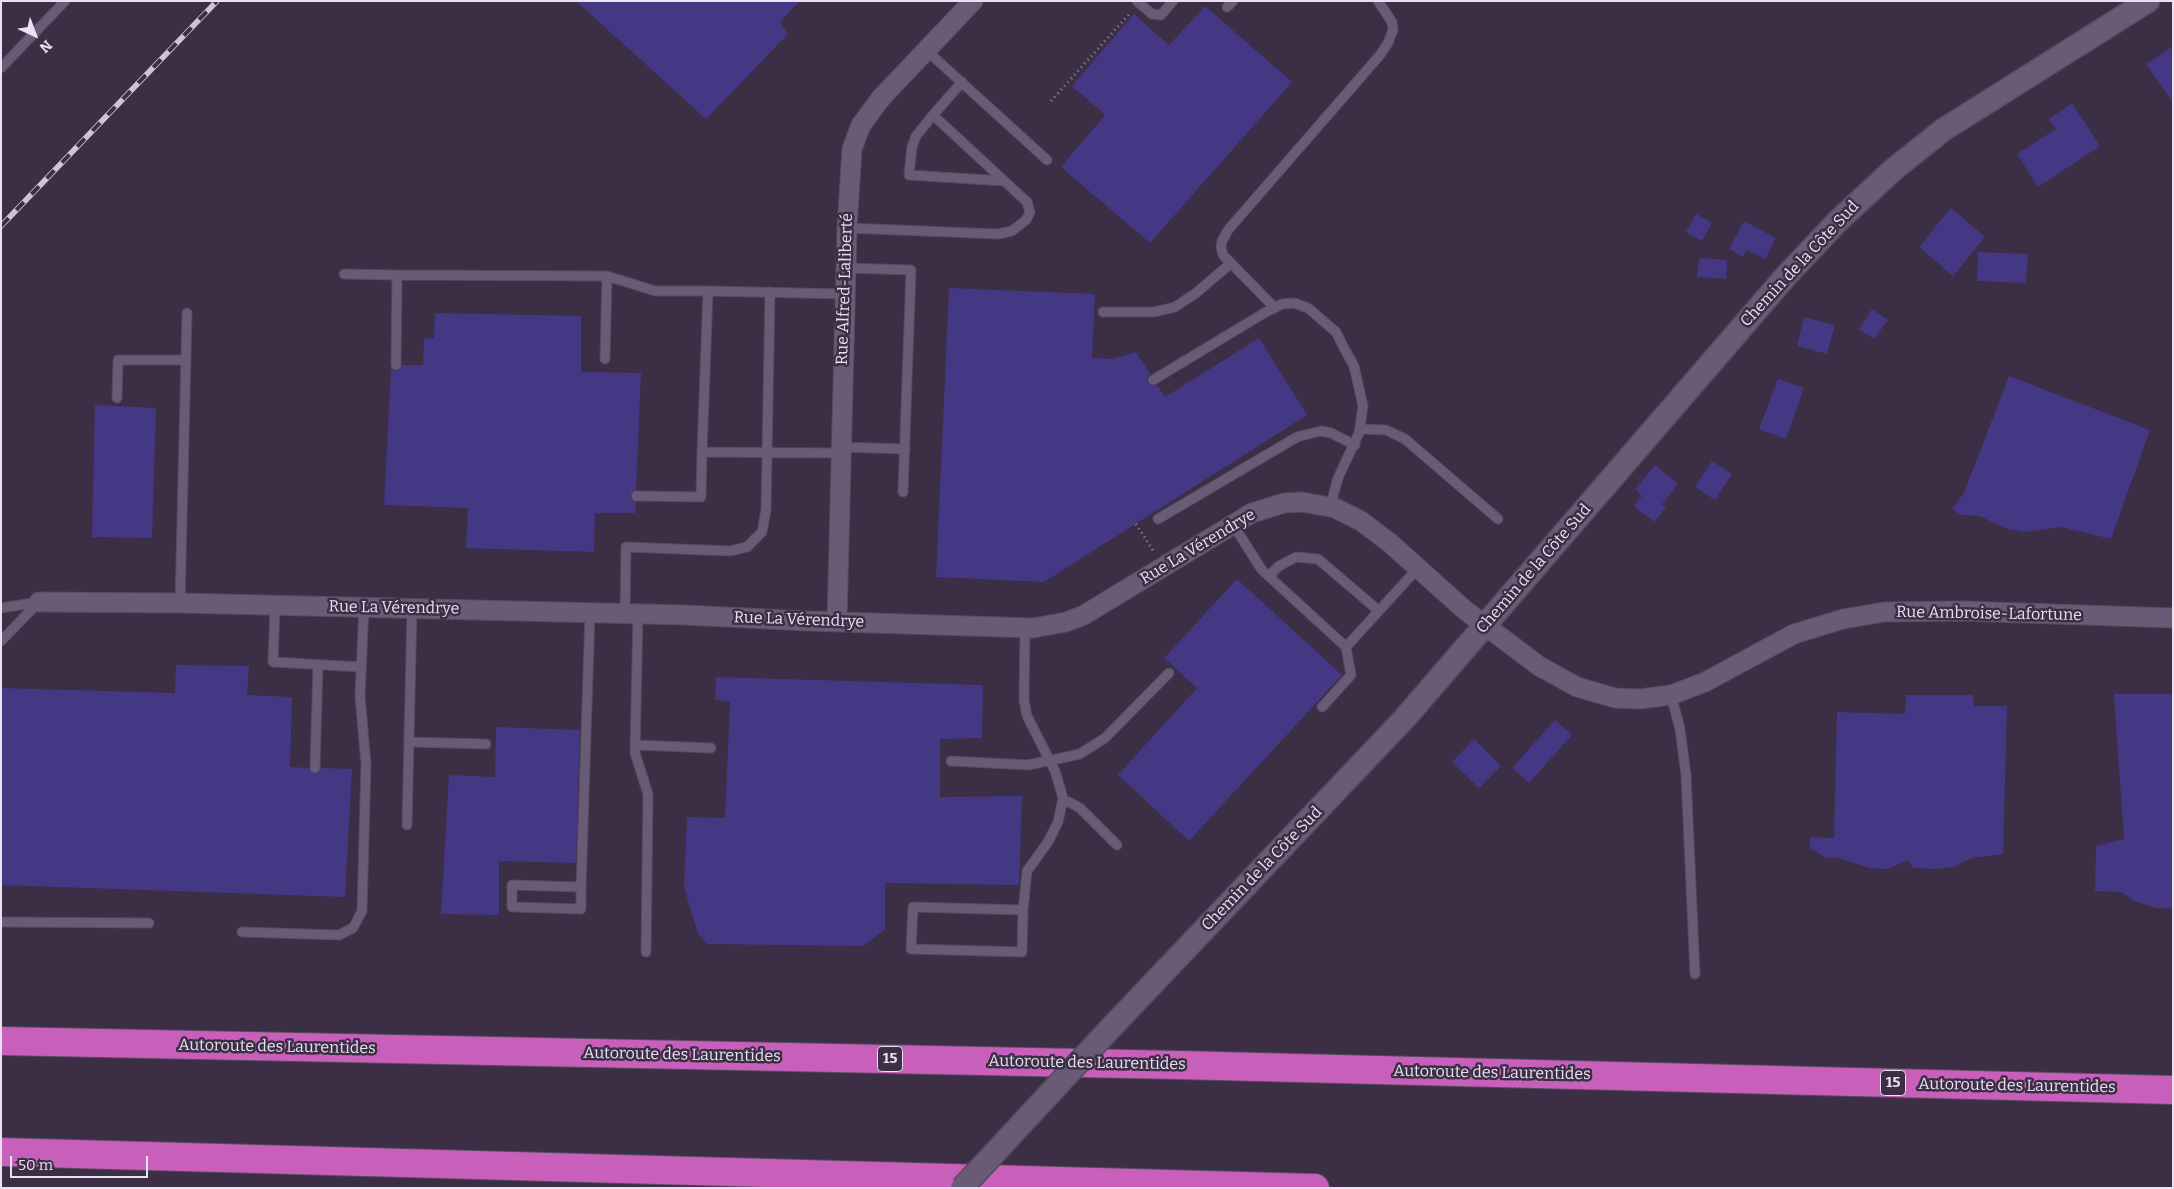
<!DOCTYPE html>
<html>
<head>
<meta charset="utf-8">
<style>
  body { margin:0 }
  #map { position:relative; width:2174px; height:1189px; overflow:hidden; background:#3b2e45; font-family:Bitter,serif }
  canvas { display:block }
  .frame { position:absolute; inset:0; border:2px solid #e9e1f0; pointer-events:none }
  .north { position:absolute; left:10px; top:10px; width:50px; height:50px; -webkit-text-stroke:4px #3b2e45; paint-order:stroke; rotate:137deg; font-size:14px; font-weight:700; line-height:20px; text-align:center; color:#e9e1f0 }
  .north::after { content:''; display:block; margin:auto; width:18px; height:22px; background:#e9e1f0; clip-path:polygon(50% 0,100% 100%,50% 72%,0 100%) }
  .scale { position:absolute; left:10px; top:1156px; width:138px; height:22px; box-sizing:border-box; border:2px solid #e9e1f0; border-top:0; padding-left:6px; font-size:15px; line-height:18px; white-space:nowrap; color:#e9e1f0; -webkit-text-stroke:4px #3b2e45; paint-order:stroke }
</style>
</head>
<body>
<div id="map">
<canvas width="2174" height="1189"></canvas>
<div class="frame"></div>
<div class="north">N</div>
<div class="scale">50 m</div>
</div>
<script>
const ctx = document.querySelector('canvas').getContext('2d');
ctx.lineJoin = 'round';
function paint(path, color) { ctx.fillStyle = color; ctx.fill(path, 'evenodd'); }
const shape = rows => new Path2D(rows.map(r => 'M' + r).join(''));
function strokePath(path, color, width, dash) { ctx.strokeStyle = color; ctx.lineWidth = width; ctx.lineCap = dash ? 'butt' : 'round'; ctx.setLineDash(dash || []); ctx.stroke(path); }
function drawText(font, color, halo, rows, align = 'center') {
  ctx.font = font + ' Bitter,serif'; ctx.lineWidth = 5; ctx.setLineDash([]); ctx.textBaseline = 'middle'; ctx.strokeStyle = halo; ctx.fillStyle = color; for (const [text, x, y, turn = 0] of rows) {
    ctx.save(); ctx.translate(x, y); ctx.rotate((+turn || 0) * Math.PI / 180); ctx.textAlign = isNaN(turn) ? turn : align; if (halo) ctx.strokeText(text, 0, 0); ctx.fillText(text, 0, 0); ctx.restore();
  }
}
paint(shape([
  [576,1,800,1,780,22,788,34,706,119],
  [1205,6,1292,82,1150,243,1061,167,1105,115,1072,86,1134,14,1169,45],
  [2173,46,2173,103,2146,64],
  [2072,103,2100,146,2038,187,2017,154,2056,129,2049,119],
  [1951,208,1985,237,1953,276,1919,247],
  [1696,214,1712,223,1702,241,1686,232],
  [1744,221,1776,238,1765,259,1747,250,1743,257,1729,249],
  [1978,252,2028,254,2026,283,1977,281],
  [1699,258,1727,260,1726,279,1697,277],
  [949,288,1095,294,1092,358,1112,359,1136,352,1150,374,1147,380,1148,384,1153,386,1157,385,1165,397,1259,338,1307,415,1044,582,936,577],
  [1872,309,1888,320,1874,339,1859,329],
  [435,313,581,316,581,372,641,373,636,490,630,495,631,499,636,502,635,513,595,513,594,552,466,548,468,508,384,505,391,369,396,371,402,365,423,365,424,339,434,338],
  [1804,317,1835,325,1827,354,1797,346],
  [2009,376,2150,430,2111,539,2062,527,2024,532,2008,529,1979,516,1961,515,1952,509,1964,493],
  [1778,379,1804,388,1786,439,1759,429],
  [95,405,156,408,152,538,92,537],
  [1712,461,1732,474,1715,500,1695,487],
  [1655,465,1678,484,1662,504,1666,507,1654,522,1634,506,1642,496,1635,489],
  [1237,579,1342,675,1189,841,1118,775,1197,688,1164,658],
  [176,665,249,666,247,695,292,697,290,767,309,768,314,774,318,773,321,768,352,769,345,897,1,885,1,688,175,693],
  [716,677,983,685,982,738,940,739,940,797,1022,796,1019,885,885,883,885,929,864,946,708,944,698,934,684,887,687,817,725,818,730,702,715,700],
  [2114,694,2173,694,2173,909,2156,908,2134,901,2122,892,2095,891,2096,846,2124,839],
  [1906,695,1973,695,1974,706,2007,706,2003,854,1972,858,1953,867,1937,869,1913,868,1908,860,1888,869,1870,868,1835,857,1826,858,1810,848,1810,837,1834,838,1837,712,1905,714],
  [1555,720,1572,735,1529,783,1512,768],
  [496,727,580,730,576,863,499,861,499,915,441,914,449,775,495,777],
  [1474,739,1501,766,1479,788,1452,762]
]), '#443884');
const service = shape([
  [1137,1,1152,14,1161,15,1173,1],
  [1227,7,1233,1],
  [926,50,1047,160],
  [1,68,65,1],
  [933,115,916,136,912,147,909,175,1004,181],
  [847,228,998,234,1012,231,1026,220,1030,212,1027,202,933,115,962,82],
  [846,268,911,270,903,492],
  [344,274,397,275],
  [1275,308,1223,255,1221,247,1222,241,1228,230,1380,55,1388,43,1393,30,1392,22,1378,1],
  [1103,312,1154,312,1175,307,1196,293,1230,264],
  [605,359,607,276],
  [396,365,397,275,607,276,655,291,708,291],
  [1153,380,1266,312,1282,304,1294,303,1308,308,1336,332,1344,348,1354,366,1363,406,1359,433,1338,478,1330,507],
  [117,398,118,360,186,360],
  [1360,429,1386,430,1405,439,1498,519],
  [840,447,905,449],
  [840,453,702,452,708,291,845,294],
  [636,496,701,497,702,452],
  [1158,519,1297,437,1321,431,1331,433,1355,445],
  [1232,523,1262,570,1346,647,1418,568],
  [1269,576,1279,566,1296,557,1318,559,1379,611],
  [180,603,187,313],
  [275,605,273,662,361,667],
  [1,608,39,602],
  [625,614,626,547,730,551,747,547,762,532,766,510,770,292],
  [638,614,635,753,648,794,646,952],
  [1,641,39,602],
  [1671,695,1680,729,1686,775,1695,974],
  [1322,707,1351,675,1346,647],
  [409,742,486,744],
  [636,745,711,748],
  [951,761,1028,765,1080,754,1105,738,1169,673],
  [315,768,318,665],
  [1063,801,1069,802,1080,808,1117,845],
  [407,825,412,609],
  [581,887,512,885,512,907,581,909,581,887,590,613],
  [1023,910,913,907,911,949,1022,952,1023,910,1027,871,1048,842,1058,822,1063,798,1055,771,1027,716,1024,700,1025,628],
  [1,922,149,923],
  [242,932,339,935,353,928,362,911,366,764,360,696,364,607]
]);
const minor = shape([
  [39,602,180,603,686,615,808,621,1033,628,1066,622,1084,615,1252,513,1284,503,1302,502,1335,508,1361,521,1390,543,1466,611,1539,666,1577,687,1615,698,1640,699,1671,695,1705,682,1794,634,1843,619,1884,612,1963,611,2173,618],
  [837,622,847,228,852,149,861,125,881,98,973,1]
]);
const tertiary = shape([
  [1105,1034,1405,718,1786,276,1839,220,1893,170,1943,130,2148,1]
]);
const motorway = shape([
  [1,1041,1178,1065,2173,1090],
  [1,1152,1315,1188]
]);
strokePath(service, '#564a5e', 11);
strokePath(minor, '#564a5e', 21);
strokePath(tertiary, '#564a5e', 25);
strokePath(motorway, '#564a5e', 30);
strokePath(shape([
  [1051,101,1131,12],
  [1136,524,1154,552]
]), '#93889b', 3, [1, 4]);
strokePath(service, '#695b75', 9);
strokePath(minor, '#695b75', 19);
strokePath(tertiary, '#695b75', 22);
strokePath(motorway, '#c860bb', 28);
const rail = shape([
  [1,226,217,1]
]);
strokePath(rail, '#cdc4d5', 5.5);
strokePath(rail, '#3b2e45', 4, [11]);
const tertiaryBridge = shape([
  [962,1188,1105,1034]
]);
strokePath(tertiaryBridge, '#564a5e', 25, []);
strokePath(tertiaryBridge, '#695b75', 22);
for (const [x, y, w] of [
  [890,1059,25],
  [1893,1083,25]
]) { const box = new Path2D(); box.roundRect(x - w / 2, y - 12.5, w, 25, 4); ctx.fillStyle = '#3b2e45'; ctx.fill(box); strokePath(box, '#e9e1f0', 1); }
drawText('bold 15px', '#e9e1f0', null, [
  ["15",890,1059],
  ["15",1893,1083]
]);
drawText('16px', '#e9e1f0', '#3b2e45', [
  ["Chemin de la Côte Sud",1800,264,-47],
  ["Rue Alfred-Laliberté",845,289,-88],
  ["Rue La Vérendrye",1198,547,-31],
  ["Chemin de la Côte Sud",1534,569,-49],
  ["Rue La Vérendrye",394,608,1],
  ["Rue Ambroise-Lafortune",1989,614,1],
  ["Rue La Vérendrye",799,620,2],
  ["Chemin de la Côte Sud",1262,869,-46],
  ["Autoroute des Laurentides",277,1047,1],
  ["Autoroute des Laurentides",682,1055,1],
  ["Autoroute des Laurentides",1087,1063,1],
  ["Autoroute des Laurentides",1492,1073,1],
  ["Autoroute des Laurentides",2017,1086,1]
]);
</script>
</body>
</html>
